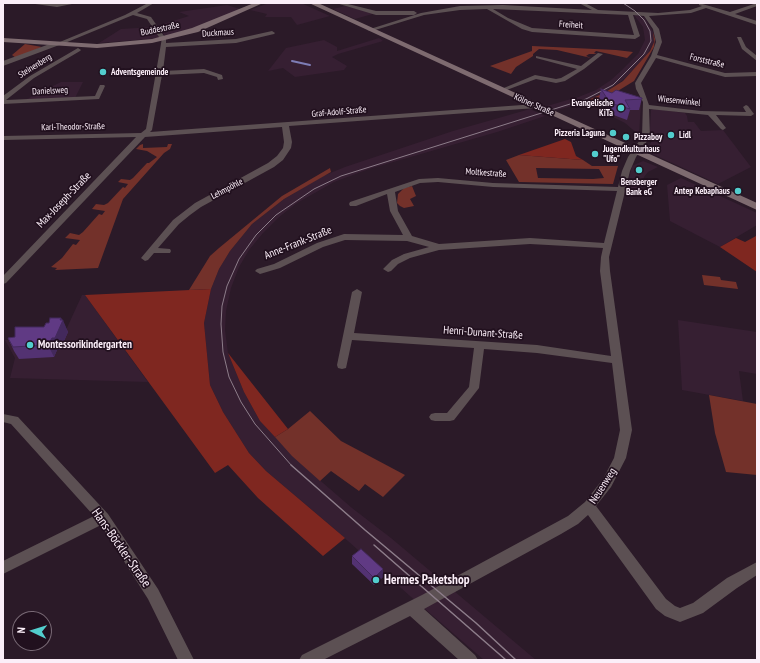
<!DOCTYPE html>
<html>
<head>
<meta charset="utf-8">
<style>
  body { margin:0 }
  #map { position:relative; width:760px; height:663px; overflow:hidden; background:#2b1a28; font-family:"PT Sans Narrow",sans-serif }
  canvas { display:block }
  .frame { position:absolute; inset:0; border:4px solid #fbeef8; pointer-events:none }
  .north { position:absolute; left:12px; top:611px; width:40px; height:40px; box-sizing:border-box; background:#21101e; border:1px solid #786975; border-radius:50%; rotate:274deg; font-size:11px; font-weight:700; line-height:16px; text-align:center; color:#fbeef8 }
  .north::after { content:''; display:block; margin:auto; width:14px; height:18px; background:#52cdcd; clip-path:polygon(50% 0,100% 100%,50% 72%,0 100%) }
</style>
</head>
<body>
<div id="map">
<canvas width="760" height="663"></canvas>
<div class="frame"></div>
<div class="north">N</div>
</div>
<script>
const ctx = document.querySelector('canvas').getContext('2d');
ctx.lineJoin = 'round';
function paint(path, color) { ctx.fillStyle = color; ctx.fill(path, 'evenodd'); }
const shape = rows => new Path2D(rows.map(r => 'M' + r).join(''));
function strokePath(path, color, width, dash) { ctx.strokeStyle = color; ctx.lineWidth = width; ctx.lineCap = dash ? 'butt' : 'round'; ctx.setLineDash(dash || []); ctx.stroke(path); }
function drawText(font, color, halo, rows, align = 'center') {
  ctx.font = font + ' "PT Sans Narrow",sans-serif'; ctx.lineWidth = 3.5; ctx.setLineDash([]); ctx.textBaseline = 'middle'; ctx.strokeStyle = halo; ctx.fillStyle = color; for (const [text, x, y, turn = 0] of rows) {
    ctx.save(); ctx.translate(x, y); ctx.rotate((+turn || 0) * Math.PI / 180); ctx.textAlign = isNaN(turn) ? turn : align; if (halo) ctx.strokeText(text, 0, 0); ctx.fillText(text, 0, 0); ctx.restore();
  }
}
paint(shape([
  [269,3,301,3,330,16,297,25,291,17,265,17,267,14,250,10],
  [227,5,240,9,209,23,166,37,157,26,189,16,179,12],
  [345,6,376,13,355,19,333,9],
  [634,15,644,17,653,32,654,42,647,55,623,80,601,95,580,104,557,110,547,106,571,99,570,98,573,97,576,98,596,90,611,80,622,70,638,54,645,40,643,27],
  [153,27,161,38,99,43,121,29],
  [379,38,383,41,338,54,332,57,347,66,344,70,295,77,283,68,268,71,286,48,324,40,337,47,337,51],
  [61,82,83,82,75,98,25,100],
  [608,97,639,102,641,104,639,135,625,123,605,113,599,105,588,105],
  [530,109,545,116,497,132,369,169,334,182,297,203,279,217,263,233,249,250,239,267,231,288,226,311,225,330,228,353,244,392,260,421,308,470,352,508,391,538,536,660,484,660,410,596,331,526,266,471,249,453,223,412,210,385,204,323,211,289,219,269,230,251,252,224,284,199,323,176,345,167,453,131],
  [654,109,685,113,687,116,688,122,694,122,701,131,723,130,751,167,718,184,646,151,653,139,650,130,651,110],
  [643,161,658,167,648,172,644,177,641,190,627,187,632,166],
  [681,178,757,213,757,225,720,247,670,221,667,185],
  [82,295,85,295,148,382,10,378,15,358,5,340,39,340,66,330],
  [678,320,757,332,757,374,739,371,743,401,682,390]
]), '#361f32');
paint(shape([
  [653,32,655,39,654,47,634,81,608,97,599,101,588,105,577,105,604,93,623,81,650,51,654,42],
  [25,44,42,47,16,58,12,55],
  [532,46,616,50,633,52,627,58,596,51,594,53,597,54,589,54,586,56,591,58,557,50,539,49,533,54,533,56,516,67,511,74,490,66,532,51],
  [143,144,143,148,167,147,168,144,172,144,170,149,164,153,123,199,98,268,55,270,57,268,51,267,62,258,73,244,76,245,80,240,65,238,70,233,79,235,83,232,99,214,102,215,105,211,92,209,96,204,104,205,108,203,123,187,125,188,128,184,118,182,121,179,130,180,133,178,147,163,149,163,157,157,147,151,136,149,140,145],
  [519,155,583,160,592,166,618,166,613,184,519,182,506,160],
  [536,168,599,169,604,178,593,179,538,178],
  [330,168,331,172,284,199,252,224,230,251,219,269,211,289,189,290,210,256,219,248,282,196],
  [412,186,416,196,410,199,414,206,404,208,400,206,397,203,398,194,404,188],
  [702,275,720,277,721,280,736,282,738,289,704,285],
  [709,395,757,404,757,475,726,472,715,433],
  [310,411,341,441,405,475,383,497,365,484,359,491,331,471,320,481,292,456,275,437,288,429]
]), '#73312a');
paint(shape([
  [565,139,571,142,576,156,583,160,519,155],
  [756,236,757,237,757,272,720,247,736,238,745,242],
  [211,289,204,323,210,385,223,412,249,453,266,471,345,538,323,556,258,498,228,465,215,473,85,295],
  [228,353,288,429,275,437,260,421,244,392]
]), '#7f2720');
strokePath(shape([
  [292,61,310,65]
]), '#7e7db6', 2);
paint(shape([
  [28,3,77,3,57,7,28,3],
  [148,3,154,3,137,13,151,17,164,36,163,37,159,37,147,19,133,15,60,45,55,44,125,15,148,3],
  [336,3,344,3,376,11,414,11,417,13,414,15,376,15,336,3],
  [579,3,585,3,598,10,658,13,690,10,702,6,699,5,699,3,730,12,757,3,757,6,735,14,757,21,757,25,706,8,691,13,649,16,659,29,662,42,657,55,725,73,757,72,757,76,725,77,656,58,641,83,649,105,701,111,746,112,743,107,746,105,748,106,754,114,751,116,716,115,726,128,723,130,721,129,708,115,649,109,650,137,636,157,630,171,609,257,610,271,632,430,626,458,611,487,596,506,666,599,675,606,680,608,693,603,727,578,757,562,757,575,737,588,703,613,680,622,665,616,656,609,588,515,578,524,561,534,424,609,475,655,478,660,459,660,410,616,323,660,299,660,302,655,422,595,568,516,585,502,603,479,614,458,620,430,612,363,537,353,484,349,479,388,454,420,450,421,435,421,431,420,429,417,431,414,435,413,447,413,469,387,474,348,352,340,346,368,342,369,338,368,337,365,352,292,357,289,362,292,354,333,537,345,611,356,600,271,601,257,603,248,530,244,439,250,410,258,398,264,391,271,388,272,383,269,392,260,404,254,429,247,407,241,345,240,323,247,280,268,260,274,255,271,257,269,274,264,317,243,344,234,403,235,390,211,387,194,356,206,350,206,349,204,350,202,419,179,438,178,493,183,618,187,622,171,628,157,642,137,643,102,636,89,635,83,651,56,656,42,653,29,644,16,633,15,640,36,635,39,532,32,522,29,487,9,460,10,424,15,372,31,367,30,421,13,460,6,503,5,592,10,579,3],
  [493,9,628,15,634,35,532,28,508,18,493,9],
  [438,182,493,187,617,191,604,243,530,238,439,244,412,236,398,211,395,192,420,183,438,182],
  [272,31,275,33,274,34,236,43,166,47,163,71,204,69,222,75,223,79,218,80,217,77,204,73,162,75,152,130,150,132,536,104,539,106,536,108,289,126,292,142,291,148,283,160,274,167,201,207,190,215,179,224,158,248,170,249,171,251,170,253,154,253,148,260,145,261,141,258,173,220,195,203,268,163,277,156,283,148,284,142,282,127,145,137,6,283,3,284,3,276,136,137,3,140,3,136,141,133,146,129,162,38,166,38,166,43,236,39,272,31],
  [737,37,741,37,746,47,757,56,757,61,742,49,737,37],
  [78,48,81,50,80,51,34,78,6,100,95,96,100,85,104,85,105,86,99,99,3,104,3,96,30,76,78,48],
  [598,53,603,54,584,69,565,81,556,83,536,79,504,91,499,90,535,75,556,79,561,78,577,69,536,58,536,56,581,66,598,53],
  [3,414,18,417,108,514,158,589,194,660,178,660,148,599,101,525,3,574,3,561,94,516,11,424,3,422,3,414]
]), '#5c5053');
paint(shape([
  [55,42,58,42,62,44,3,66,3,61,55,42]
]), '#5c5053');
paint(shape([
  [254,3,263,3,198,32,152,43,97,48,3,42,3,38,97,44,152,39,192,28,254,3],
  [309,3,318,3,757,203,757,210,309,3]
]), '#7e6b70');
strokePath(shape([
  [292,466,255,424,241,402,229,377,223,352,221,324,222,306,227,286,239,259,256,235,276,215,314,189,341,176,586,99,613,85,644,54,651,41,650,31,644,20,635,11,623,3]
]), '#8d7d8a', 1);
strokePath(shape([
  [291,465,365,530,476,623,516,660],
  [374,545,506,660]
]), '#8d7d8a', 1.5);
paint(shape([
  [601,89,612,93,642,98,639,110,630,110,627,120,608,113,599,99],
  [61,318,68,332,60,350,57,350,54,357,19,359,14,351,8,338,15,337,44,327,49,323],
  [352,556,383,569,383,577,374,585,352,564]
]), '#533272');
paint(shape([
  [61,318,62,321,63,320,68,332,60,350,57,350,54,357,48,345],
  [383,569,383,577,374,585,374,578]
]), '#43295c');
const building = shape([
  [601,89,612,93,616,90,642,98,642,99,625,100,630,109,610,103,601,89],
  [50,318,61,318,60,320,63,320,55,338,52,338,48,345,13,347,8,338,15,337,15,327,44,327,46,323,49,323,50,318],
  [361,549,383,569,374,578,352,556,361,549]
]);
paint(building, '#603a84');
strokePath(building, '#43295c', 1);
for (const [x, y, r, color] of [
  [103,72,4,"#52cdcd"],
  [621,108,4,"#52cdcd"],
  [613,133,4,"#52cdcd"],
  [671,135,4,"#52cdcd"],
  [626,137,4,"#52cdcd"],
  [595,154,4,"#52cdcd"],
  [639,170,4,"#52cdcd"],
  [738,191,4,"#52cdcd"],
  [30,345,4,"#52cdcd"],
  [376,580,4,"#52cdcd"]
]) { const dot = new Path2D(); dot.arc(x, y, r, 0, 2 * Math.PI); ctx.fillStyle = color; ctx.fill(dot); strokePath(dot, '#21101e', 1.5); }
drawText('9px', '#fbeef8', '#21101e', [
  ["Freiheit",571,25,4],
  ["Buddestraße",160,29,-12],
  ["Duckmaus",218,33,-4],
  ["Forststraße",707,61,14],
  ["Steinenberg",35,66,-32],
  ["Danielsweg",50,91,-3],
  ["Wiesenwinkel",679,101,6],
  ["Kölner Straße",534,105,24],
  ["Graf-Adolf-Straße",339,112,-5],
  ["Karl-Theodor-Straße",73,127,-1],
  ["Moltkestraße",486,173,4],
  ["Lehmpöhle",227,189,-28]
]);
drawText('bold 9px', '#fbeef8', '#21101e', [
  ["Adventsgemeinde",111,72],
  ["Evangelische",613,103,"right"],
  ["KiTa",613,113,"right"],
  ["Pizzeria Laguna",605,133,"right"],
  ["Lidl",679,135],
  ["Pizzaboy",634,137],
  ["Jugendkulturhaus",603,149],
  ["\"Ufo\"",603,159],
  ["Bensberger",639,182,"center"],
  ["Bank eG",639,192,"center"],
  ["Antep Kebaphaus",730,191,"right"]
], 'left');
drawText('11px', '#fbeef8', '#21101e', [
  ["Max-Joseph-Straße",64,200,-46],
  ["Anne-Frank-Straße",298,243,-22],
  ["Henri-Dunant-Straße",483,333,4],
  ["Neuenweg",603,486,-57]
]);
drawText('bold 11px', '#fbeef8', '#21101e', [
  ["Montessorikindergarten",38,345]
], 'left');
drawText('13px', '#fbeef8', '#21101e', [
  ["Hans-Böckler-Straße",121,548,55]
]);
drawText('bold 13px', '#fbeef8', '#21101e', [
  ["Hermes Paketshop",384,580]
], 'left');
</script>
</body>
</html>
